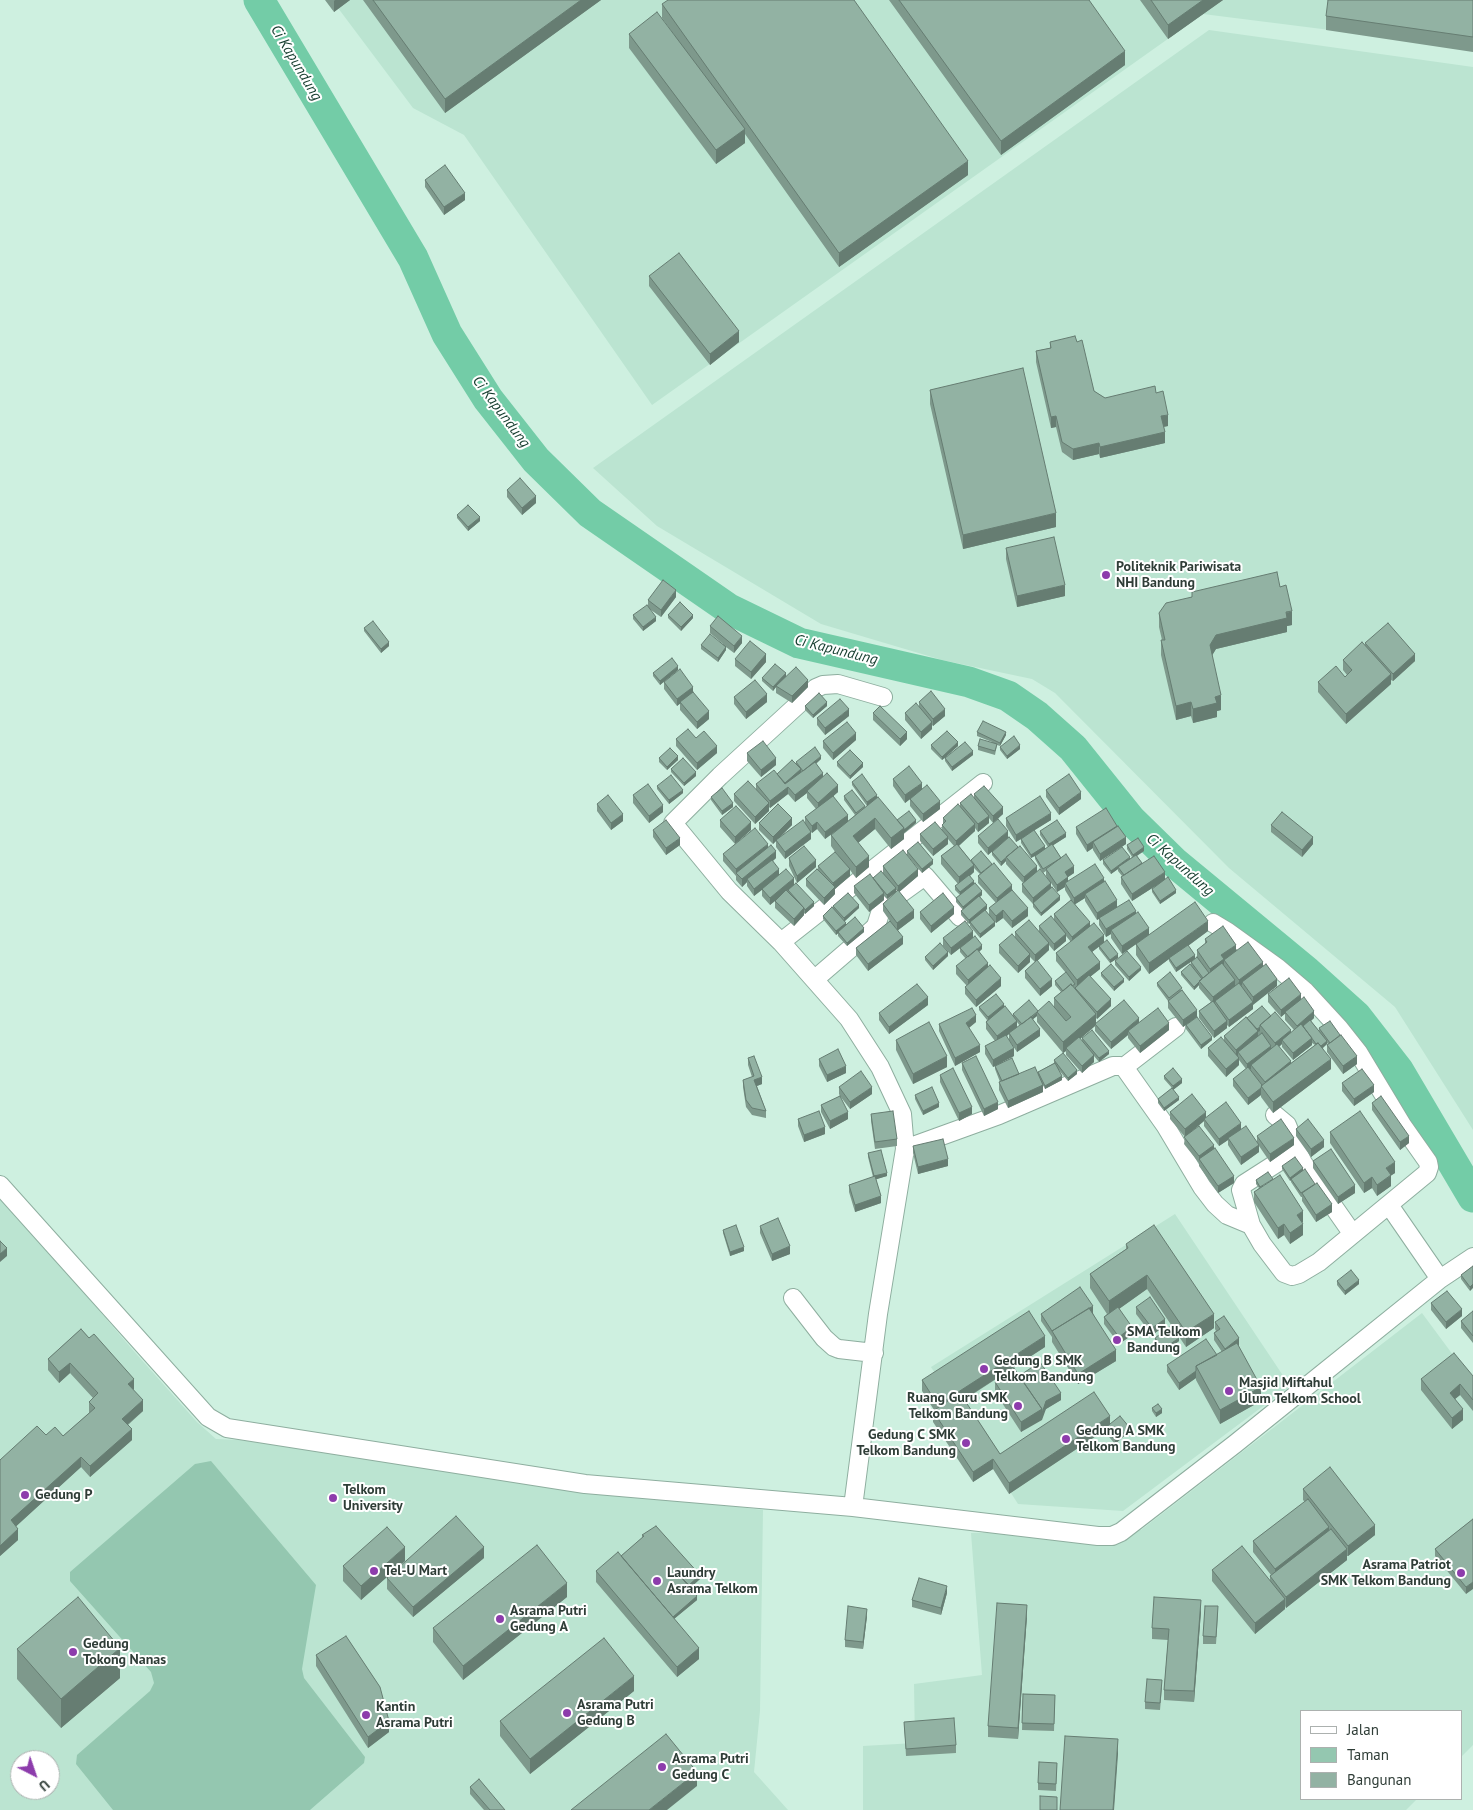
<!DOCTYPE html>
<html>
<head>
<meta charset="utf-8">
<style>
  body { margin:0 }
  #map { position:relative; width:1473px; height:1810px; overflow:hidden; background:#cef0e0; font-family:"PT Sans",sans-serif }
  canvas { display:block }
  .legend { position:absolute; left:1300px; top:1710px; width:162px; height:90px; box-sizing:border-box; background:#fff; border:1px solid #acb1af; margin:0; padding:6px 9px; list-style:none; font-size:15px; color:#2f3d37 }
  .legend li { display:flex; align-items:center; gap:10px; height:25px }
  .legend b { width:25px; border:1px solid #acb1af }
  .north { position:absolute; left:10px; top:1750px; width:50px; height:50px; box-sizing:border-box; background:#fff; border:1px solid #acb1af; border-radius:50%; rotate:139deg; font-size:14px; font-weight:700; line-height:20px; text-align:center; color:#2f3d37 }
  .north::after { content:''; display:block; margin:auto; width:18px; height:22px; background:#8d3cac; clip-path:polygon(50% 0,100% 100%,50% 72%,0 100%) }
</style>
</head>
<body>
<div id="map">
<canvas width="1473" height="1810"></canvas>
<ul class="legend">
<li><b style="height:6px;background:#fff"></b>Jalan</li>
<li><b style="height:14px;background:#94c7b0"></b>Taman</li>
<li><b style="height:14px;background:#92b2a3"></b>Bangunan</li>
</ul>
<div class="north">U</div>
</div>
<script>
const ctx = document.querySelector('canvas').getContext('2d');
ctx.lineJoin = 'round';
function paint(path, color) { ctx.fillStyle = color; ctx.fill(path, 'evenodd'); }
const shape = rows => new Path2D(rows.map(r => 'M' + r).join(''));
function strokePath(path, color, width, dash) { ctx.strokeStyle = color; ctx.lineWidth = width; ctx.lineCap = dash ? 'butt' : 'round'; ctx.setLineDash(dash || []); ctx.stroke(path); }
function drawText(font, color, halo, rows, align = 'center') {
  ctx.font = font + ' "PT Sans",sans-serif'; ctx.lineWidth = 4; ctx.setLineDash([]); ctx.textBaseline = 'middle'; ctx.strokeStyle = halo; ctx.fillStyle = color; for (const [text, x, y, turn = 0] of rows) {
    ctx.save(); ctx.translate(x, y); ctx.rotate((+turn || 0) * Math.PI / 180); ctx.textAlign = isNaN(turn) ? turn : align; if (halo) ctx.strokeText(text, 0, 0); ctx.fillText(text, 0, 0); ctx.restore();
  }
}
paint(shape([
  [332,0,1473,0,1473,48,1203,14,652,405,464,135,413,108],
  [1209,30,1473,67,1473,1130,1395,1007,1229,868,1055,693,1032,679,942,660,821,624,657,526,593,468],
  [0,1195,132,1349,197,1422,216,1439,239,1440,357,1452,570,1486,763,1510,760,1711,754,1772,788,1810,0,1810],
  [20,1760,50,1760,50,1790,20,1790],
  [1175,1214,1290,1386,1123,1511,1018,1504,931,1367],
  [1422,1313,1473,1382,1473,1745,1462,1756,1462,1711,1302,1711,1302,1799,1417,1799,1406,1810,863,1810,863,1746,915,1743,914,1684,982,1675,971,1533,1141,1530]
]), '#bbe4d1');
paint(shape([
  [211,1461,316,1585,302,1669,304,1678,365,1757,364,1763,310,1810,113,1810,76,1764,77,1755,150,1691,154,1683,151,1672,70,1581,70,1572,195,1464]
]), '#94c7b0');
strokePath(shape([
  [259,0,413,258,447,334,488,399,536,460,590,513,729,609,799,643,969,682,1008,696,1037,716,1073,748,1130,819,1175,863,1307,972,1356,1016,1398,1070,1473,1197]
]), '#73cca7', 31);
const minor = shape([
  [1213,923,1228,932,1278,968,1305,991,1339,1028,1358,1052,1402,1125,1428,1162,1429,1167,1427,1173,1319,1262,1299,1274,1292,1276,1284,1273,1262,1244,1251,1225,1241,1190,1244,1184,1297,1150,1287,1125,1275,1115],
  [781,942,983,783],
  [815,979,872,930,876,926,882,907,925,876,960,917],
  [1124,1067,1176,1027],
  [905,1149,999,1115,1113,1066,1120,1066,1124,1067,1165,1125,1202,1187,1215,1204,1227,1215,1251,1225],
  [1297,1150,1303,1163,1352,1233],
  [0,1185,208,1417,227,1428,585,1484,853,1507,1098,1536,1112,1536,1121,1532,1235,1444,1440,1279,1473,1257],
  [1389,1205,1440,1279],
  [793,1298,824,1338,834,1347,839,1349,874,1353],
  [853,1507,878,1314,905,1149,902,1114,880,1067,849,1019,781,942,729,891,673,823,720,776,816,688,823,685,838,684,883,697]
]);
strokePath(minor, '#8eae9f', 20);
strokePath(minor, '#fff', 18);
paint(shape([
  [325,0,350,0,334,12],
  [363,0,601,0,445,113],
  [889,0,1089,0,1125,65,1001,155],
  [1140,0,1223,0,1168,39],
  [1473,0,1473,52,1326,30,1326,16],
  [662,4,968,175,839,267,745,134,745,143,716,164,629,48,629,34,675,36,662,18],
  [425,180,465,200,444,215,425,187],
  [649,276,739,342,710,365,649,286],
  [1050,342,1077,342,1094,391,1105,398,1156,393,1168,426,1164,427,1165,443,1100,458,1099,454,1073,460,1062,452,1056,427,1051,428,1036,362,1036,351,1050,348],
  [930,390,1056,527,963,549,930,404],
  [507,490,536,503,522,515,507,497],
  [457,515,480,521,468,531,457,518],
  [1006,548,1065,596,1017,607,1006,559],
  [1280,587,1292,625,1287,626,1287,632,1216,649,1212,655,1221,710,1217,711,1217,717,1193,723,1191,716,1176,720,1161,655,1161,640,1162,640,1159,627,1159,613,1192,597,1192,592],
  [676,597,661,617,648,608,656,621,643,631,633,619,633,615,648,607,648,600],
  [668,615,693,618,681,631,668,618],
  [710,626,742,643,734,653,726,647,726,650,718,662,701,649,701,645,723,644,710,633],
  [364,628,389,646,381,653,364,631],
  [1365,643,1415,661,1393,681,1391,680,1391,684,1346,724,1318,692,1318,682,1345,677,1347,675,1343,670,1343,660,1365,645],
  [735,659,766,662,751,679,735,666],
  [678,670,660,685,653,676,653,673],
  [786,676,808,687,792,703,776,693,776,687,773,691,762,681,762,678],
  [664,682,693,692,709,719,697,729,680,710,680,703,677,706,664,689],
  [734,697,767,702,746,719,734,704],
  [919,702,945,716,933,726,932,725,932,729,921,739,905,720,905,713,919,706],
  [805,706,827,706,813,718,805,710],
  [873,713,907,739,900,746,873,720],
  [849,716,825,735,817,725,817,718],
  [977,732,1006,735,1000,746,997,745,995,755,978,750,978,746,992,742,977,736],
  [696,738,717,753,697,770,676,746,676,739],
  [856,740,833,760,823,748,823,741],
  [931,745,958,746,947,756,973,755,952,771,945,761,945,758,942,760,931,749],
  [1000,747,1020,749,1007,759,1000,750],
  [747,753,776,765,761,777,747,761],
  [659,758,678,760,667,770,659,762],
  [821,759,816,764,823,776,838,792,833,796,848,821,855,815,844,800,844,796,865,807,867,806,852,785,852,782,877,797,897,820,916,823,904,833,904,839,891,849,875,829,858,843,869,867,856,878,850,870,850,876,835,889,835,894,824,905,806,886,806,879,818,870,818,866,838,856,831,846,831,835,839,828,825,839,817,829,812,833,811,832,811,839,785,859,776,847,776,841,773,844,759,830,759,823,792,825,780,837,805,824,805,817,816,809,807,798,807,793,795,802,788,794,770,808,769,807,769,811,755,824,734,801,734,794,756,790,756,784,796,764,796,762],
  [837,762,863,767,850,779,837,766],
  [671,769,696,776,684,786,671,772],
  [893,779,922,789,940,809,923,822,910,806,910,799,905,803,893,786],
  [657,786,683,793,669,804,657,789],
  [1046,790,1081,799,1059,815,1046,797],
  [974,794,1003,814,993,823,989,818,989,823,978,832,975,828,975,831,959,846,971,861,1012,890,1028,916,1012,928,1003,918,996,923,994,921,995,926,980,938,970,926,970,923,969,924,961,915,961,911,963,910,956,902,956,898,960,895,955,890,955,886,958,884,941,864,941,856,954,846,948,839,948,844,933,856,920,841,920,834,942,830,942,825,943,824,943,818,960,807,960,803,974,798],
  [974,868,980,874,978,876,978,883,996,903,989,908,989,915,985,910,987,909,980,897,982,895,974,884,970,876,974,872],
  [633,795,663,812,649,823,633,803],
  [711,797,733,807,722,815,711,800],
  [597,804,623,821,611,830,597,811],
  [1006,818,1051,820,1034,830,1045,849,1048,847,1040,835,1040,831,1066,837,1053,845,1061,858,1074,873,1068,877,1068,881,1104,882,1117,907,1136,913,1149,935,1122,954,1111,938,1111,934,1106,937,1099,925,1099,919,1097,920,1085,901,1085,898,1075,904,1090,926,1118,958,1110,963,1099,949,1099,946,1092,952,1100,969,1090,977,1111,1006,1097,1019,1096,1018,1096,1023,1139,1022,1169,1030,1140,1053,1128,1038,1128,1035,1111,1049,1095,1031,1095,1026,1080,1039,1082,1041,1082,1038,1109,1054,1099,1062,1094,1056,1094,1062,1082,1073,1066,1055,1066,1051,1063,1053,1037,1022,1037,1016,1033,1019,1040,1036,1017,1052,1009,1040,1009,1034,1007,1036,1014,1056,1002,1062,1019,1074,1038,1074,1038,1072,1054,1063,1054,1060,1077,1074,1068,1081,1058,1069,1062,1080,1045,1089,1043,1085,1043,1092,1008,1108,999,1090,999,1082,1000,1082,995,1069,995,1066,993,1067,985,1054,985,1046,995,1041,986,1029,986,1022,987,1020,979,1010,979,1007,1004,1007,1013,1016,1013,1014,1038,1011,1054,1008,1054,998,1061,992,1055,985,1055,981,1066,973,1056,961,1056,953,1071,942,1066,936,1066,941,1054,951,1049,945,1049,950,1037,961,1052,986,1040,996,1025,978,1025,971,1035,962,1030,957,1030,962,1018,973,999,953,999,945,1015,937,1015,932,1039,931,1039,926,1054,919,1054,914,1071,900,1065,890,1065,887,1057,892,1051,883,1051,888,1060,900,1041,916,1033,907,1033,904,1022,892,1022,884,1023,883,1006,864,1006,861,1001,866,992,855,992,852,997,847,988,855,978,843,978,836,1008,838,1037,871,1049,881,1046,876,1046,871,1043,873,1035,859,1035,856,1031,858,1021,843,1021,839,1031,833,1016,842,1006,826],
  [1017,1022,1020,1026,1017,1028],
  [720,820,751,830,735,844,720,827],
  [1271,825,1313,844,1302,857,1271,832],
  [1076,827,1117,827,1126,844,1100,861,1093,850,1093,848,1087,852,1076,834],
  [653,830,680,845,666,855,653,837],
  [1127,845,1144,851,1137,856,1142,863,1165,879,1176,893,1160,904,1152,892,1152,889,1155,886,1132,901,1121,884,1121,877,1122,876,1118,871,1118,869,1111,874,1103,864,1103,860,1130,859,1132,857,1127,849],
  [768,848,776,858,773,861,779,875,794,885,814,906,805,914,804,913,804,915,794,926,775,908,775,901,770,905,762,896,762,889,754,896,747,886,747,882,742,887,736,880,736,876,723,861,723,854],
  [907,851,933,864,922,873,907,855],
  [789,858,816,867,797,883,789,866],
  [883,866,918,876,899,892,914,918,898,930,903,944,868,971,856,955,856,948,890,921,883,911,883,904,897,891,896,890,896,892,887,899,884,896,884,900,869,912,854,893,854,886,883,873],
  [833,906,859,908,844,921,846,925,864,932,847,946,838,936,838,933,836,935,823,919,823,916,833,908],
  [920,912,954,914,931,933,920,919],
  [1208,931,1188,946,1195,959,1176,972,1169,961,1169,959,1149,974,1136,955,1136,944],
  [943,938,973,938,951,955,943,946],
  [1205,939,1236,951,1263,965,1277,986,1253,1004,1253,1009,1229,1027,1227,1025,1227,1028,1214,1038,1199,1018,1199,1011,1211,1002,1199,988,1199,985,1194,990,1181,975,1181,972,1191,965,1191,962,1197,957,1197,950,1205,944],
  [960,948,982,949,979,952,988,967,1001,986,976,1007,965,994,965,987,967,986,956,974,956,966,966,959,960,952],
  [948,956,933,970,925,960,925,957],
  [1115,961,1141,970,1129,981,1115,965],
  [1101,973,1124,982,1114,991,1101,976],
  [1157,983,1182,990,1197,1017,1183,1027,1168,1008,1168,1001,1157,986],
  [1268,994,1301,999,1314,1018,1311,1021,1319,1031,1319,1028,1357,1064,1343,1074,1327,1052,1327,1045,1328,1044,1327,1043,1327,1044,1323,1048,1331,1069,1273,1113,1261,1097,1261,1095,1248,1105,1233,1086,1233,1079,1246,1069,1239,1060,1239,1065,1226,1077,1208,1056,1208,1048,1224,1040,1224,1036,1247,1018,1271,1016,1291,1033,1294,1030,1285,1020,1285,1013,1281,1017,1268,1002],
  [1312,1043,1315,1045,1291,1063,1279,1047,1282,1044,1282,1047,1293,1060,1312,1045],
  [928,1005,889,1034,879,1020,879,1013],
  [976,1022,969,1028,980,1052,955,1066,939,1031,939,1024],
  [1186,1025,1212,1040,1201,1049,1186,1029],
  [896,1040,947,1067,913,1084,896,1050],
  [748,1058,762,1084,757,1086,766,1111,766,1118,752,1115,746,1107,743,1087,743,1080,752,1077,748,1065],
  [819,1059,846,1073,827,1082,819,1066],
  [962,1063,998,1109,984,1116,962,1070],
  [940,1075,972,1114,959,1121,940,1082],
  [1164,1076,1182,1083,1173,1090,1179,1100,1164,1111,1158,1103,1158,1099,1172,1088,1164,1079],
  [1342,1083,1374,1092,1354,1106,1342,1091],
  [839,1087,872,1094,850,1109,840,1096,848,1119,830,1129,821,1112,821,1105,840,1096,839,1094],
  [915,1095,939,1107,923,1115,915,1099],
  [1372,1103,1409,1143,1400,1150,1372,1110],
  [1170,1112,1206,1117,1241,1129,1257,1142,1257,1136,1294,1145,1270,1162,1259,1146,1259,1152,1241,1165,1228,1145,1228,1140,1219,1146,1204,1126,1204,1121,1191,1132,1214,1149,1234,1183,1218,1193,1199,1166,1199,1163,1184,1144,1185,1137,1170,1119],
  [871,1114,897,1139,897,1146,875,1149,871,1121],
  [798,1119,825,1134,804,1142,798,1126],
  [1296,1129,1324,1147,1311,1157,1296,1136],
  [1330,1132,1395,1173,1391,1175,1391,1186,1377,1196,1372,1188,1364,1193,1330,1143],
  [913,1146,948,1166,918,1174,913,1153],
  [868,1153,887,1176,876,1179,881,1203,855,1212,849,1192,849,1185,873,1177,868,1157],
  [1313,1161,1355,1193,1338,1204,1313,1168],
  [1282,1166,1303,1170,1332,1212,1316,1222,1302,1201,1302,1197,1301,1197,1291,1182,1291,1180,1290,1181,1282,1169],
  [1256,1180,1303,1222,1302,1223,1303,1235,1290,1244,1284,1235,1278,1239,1254,1202,1254,1192,1259,1188,1256,1184],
  [760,1226,790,1254,772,1261,760,1233],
  [723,1230,744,1251,730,1256,723,1233],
  [1126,1244,1214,1328,1186,1347,1147,1289,1119,1309,1132,1335,1119,1344,1104,1324,1104,1317,1107,1314,1090,1288,1090,1274,1126,1249],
  [1473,1266,1470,1291,1461,1279,1461,1275],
  [1337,1281,1359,1284,1345,1295,1337,1285],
  [1431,1303,1462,1316,1446,1329,1431,1310],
  [1136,1307,1165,1326,1152,1335,1136,1314],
  [1473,1311,1473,1343,1461,1328,1461,1321],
  [1093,1313,1116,1361,1078,1384,1052,1342,1052,1337,1041,1321,1041,1314],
  [1215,1322,1239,1345,1238,1346,1261,1401,1220,1424,1196,1380,1196,1378,1179,1390,1167,1372,1167,1365,1217,1355,1222,1352,1214,1340,1214,1333,1216,1331,1215,1329],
  [81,1329,134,1389,133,1390,143,1411,128,1425,132,1440,90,1477,81,1467,16,1526,18,1540,0,1556,0,1460,46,1435,63,1436,89,1413,89,1402,93,1398,70,1373,59,1383,48,1370,48,1359],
  [1155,1338,1179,1341,1163,1353,1155,1341],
  [1045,1347,964,1400,1000,1454,1110,1424,1130,1431,1115,1444,1105,1432,1105,1430,1009,1494,993,1469,973,1482,933,1422,933,1411,934,1410,922,1391,922,1380],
  [1019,1376,1061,1400,1046,1409,1021,1432,995,1392,995,1382],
  [1473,1376,1473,1411,1460,1395,1455,1399,1463,1420,1452,1429,1421,1390,1421,1379],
  [1152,1408,1162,1413,1156,1417,1152,1411],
  [1303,1489,1375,1535,1348,1556,1347,1556,1347,1560,1286,1608,1285,1606,1285,1609,1255,1634,1212,1581,1212,1570,1270,1580,1270,1576,1271,1575,1253,1552,1253,1541,1305,1502,1303,1500],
  [1473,1519,1466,1594,1435,1556,1435,1549],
  [642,1535,700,1579,690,1588,697,1600,674,1619,699,1659,677,1677,596,1582,596,1571,621,1556,642,1538],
  [484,1558,413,1617,387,1589,387,1578],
  [405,1561,361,1600,343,1581,343,1566],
  [947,1593,941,1615,912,1607,912,1600],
  [567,1597,463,1680,433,1642,433,1628],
  [1201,1611,1194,1702,1164,1700,1164,1690,1168,1640,1152,1639,1152,1628],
  [1218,1614,1216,1644,1203,1644,1203,1636],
  [867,1616,863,1649,845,1647,845,1640],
  [1027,1616,1018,1739,988,1737,988,1726],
  [17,1649,120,1678,61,1728,17,1679],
  [316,1655,389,1732,368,1748,316,1666],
  [1162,1687,1160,1710,1145,1709,1145,1702],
  [634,1691,530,1774,500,1736,500,1721],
  [1023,1694,1055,1695,1054,1731,1022,1730],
  [904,1722,956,1745,956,1753,906,1756],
  [1057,1763,1056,1791,1038,1790,1038,1783],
  [470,1787,505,1810,484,1810,470,1794]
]), '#7e998c');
paint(shape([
  [335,0,350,0,334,12,334,1],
  [581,0,601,0,445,113,445,99],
  [1203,0,1223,0,1168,39,1168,25],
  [1125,51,1125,65,1001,155,1001,141],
  [745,129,745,143,716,164,716,150],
  [968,161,968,175,839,267,839,253],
  [465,193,465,200,444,215,444,207],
  [739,331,739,342,710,365,710,354],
  [1168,415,1168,426,1161,427,1161,416],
  [1056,416,1056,427,1051,428,1051,417],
  [1165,432,1165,443,1100,458,1100,447],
  [1099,443,1099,454,1073,460,1073,449],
  [536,496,536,503,522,515,522,508],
  [1056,513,1056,527,963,549,963,535],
  [480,517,480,521,468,531,468,527],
  [1065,585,1065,596,1017,607,1017,596],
  [676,590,676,597,661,617,661,610],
  [1292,611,1292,625,1287,626,1287,632,1216,649,1210,659,1210,645,1216,635],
  [693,615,693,618,681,631,681,627],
  [656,617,656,621,643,631,643,627],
  [742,636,742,643,734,653,734,646],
  [389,642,389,646,381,653,381,649],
  [726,647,726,650,718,662,718,658],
  [766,654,766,662,751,679,751,672],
  [1415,654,1415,661,1393,681,1393,674],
  [678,666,678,670,660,685,660,681],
  [786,673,786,677,776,686,776,687,773,691,773,687],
  [1391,674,1391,684,1346,724,1346,714],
  [808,680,808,687,792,703,792,696],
  [693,687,693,694,677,706,677,699],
  [767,694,767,702,746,719,746,712],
  [1221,695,1221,710,1217,711,1217,717,1193,723,1193,709,1215,697],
  [827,702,827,706,813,718,813,715],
  [1191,702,1191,716,1176,720,1176,706],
  [849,709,849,716,825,735,825,728],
  [945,709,945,716,933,726,933,719],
  [709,711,709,719,697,729,697,722],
  [932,722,932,729,921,739,921,732],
  [907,732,907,739,900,746,900,739],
  [1006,732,1006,735,1000,746,1000,743],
  [856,733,856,740,833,760,833,753],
  [958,742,958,746,942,760,942,757],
  [1020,745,1020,749,1007,759,1007,756],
  [717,746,717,753,697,770,697,763],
  [973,751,973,755,952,771,952,767],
  [678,756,678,760,667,770,667,767],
  [821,756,821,759,803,774,803,771],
  [776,758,776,765,761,777,761,770],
  [863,763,863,767,850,779,850,776],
  [801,769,801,773,784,787,784,783],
  [696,772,696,776,684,786,684,783],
  [823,773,823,780,807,791,807,793,795,802,795,795],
  [922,783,922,790,905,803,905,795],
  [838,785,838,792,818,810,818,803],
  [788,787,788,794,770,808,770,801],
  [683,790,683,793,669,804,669,800],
  [1081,792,1081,799,1059,815,1059,808],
  [877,795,877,798,867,806,867,802],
  [940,801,940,809,923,822,923,814],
  [733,803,733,807,722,815,722,811],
  [769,803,769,811,755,824,755,817],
  [663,805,663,812,649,823,649,816],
  [1003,807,1003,814,993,823,993,816],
  [1051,813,1051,820,1016,842,1016,835],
  [623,814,623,821,611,830,611,823],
  [848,815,848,822,825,839,825,832],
  [989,816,989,823,978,832,978,824],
  [792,818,792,825,773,844,773,837],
  [875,818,875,829,853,847,853,836],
  [916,820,916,823,904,833,904,839,891,849,891,838,904,828],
  [751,822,751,830,735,844,735,837],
  [817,822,817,829,812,833,812,826],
  [975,824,975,831,956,848,956,841],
  [1117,826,1117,833,1093,842,1093,848,1087,852,1087,845],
  [1008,831,1008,838,988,855,988,848],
  [811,832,811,839,785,859,785,852],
  [1066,833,1066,837,1049,848,1049,844],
  [948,837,948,844,933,856,933,849],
  [1126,837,1126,844,1100,861,1100,854],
  [1313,837,1313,844,1302,857,1302,850],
  [680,838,680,845,666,855,666,848],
  [768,844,768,851,736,873,736,876,736,869],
  [1045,846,1045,850,1031,858,1031,855],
  [1144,847,1144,851,1133,858,1133,855],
  [776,851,776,858,748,881,747,879,747,882,742,887,742,879],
  [869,856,869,867,856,878,856,867],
  [1130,857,1130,861,1118,867,1118,869,1111,874,1111,871],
  [1006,858,1006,861,1001,866,1001,862],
  [816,860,816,867,797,883,797,876],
  [933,860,933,864,922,873,922,869],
  [974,865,974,872,959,885,959,877],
  [1037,866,1037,873,1024,884,1024,877],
  [1074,866,1074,873,1068,877,1068,884,1065,883,1065,887,1057,892,1057,885,1065,872],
  [779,869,779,877,754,896,754,889],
  [850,869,850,876,835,889,835,894,824,905,824,898,833,888,833,883],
  [918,869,918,876,898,893,898,886],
  [1165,872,1165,880,1132,901,1132,894],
  [794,878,794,885,770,905,770,898],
  [1104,878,1104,885,1085,894,1085,898,1074,905,1074,898],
  [974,881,974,885,960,896,960,892],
  [1051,883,1051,890,1033,905,1033,898],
  [1012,885,1012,892,997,905,997,898],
  [896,888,896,892,887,899,887,895],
  [1176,890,1176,893,1160,904,1160,901],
  [982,891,982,895,963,911,963,907],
  [884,893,884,900,869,912,869,905],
  [1060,896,1060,900,1041,916,1041,913],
  [1117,900,1117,907,1097,920,1097,913],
  [814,902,814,906,805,914,805,910],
  [859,905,859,908,844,922,844,918],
  [987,905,987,909,969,924,969,920],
  [954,907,954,914,931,933,931,926],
  [804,908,804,915,794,926,794,919],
  [1028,908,1028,916,1012,928,1012,921],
  [914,910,914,918,897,931,897,923],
  [1003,910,1003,918,996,923,996,916],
  [1136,911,1136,919,1111,930,1111,934,1106,937,1106,929],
  [1208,921,1208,931,1170,959,1169,958,1169,959,1149,974,1149,963],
  [995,922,995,926,980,938,980,934],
  [1090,922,1090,930,1072,944,1072,937],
  [846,923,846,927,836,935,836,931],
  [864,928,864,932,847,946,847,943],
  [1149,928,1149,935,1122,954,1122,946],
  [973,931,973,938,951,955,951,948],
  [1066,934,1066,941,1054,951,1054,944],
  [1104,935,1104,943,1088,955,1088,947],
  [903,937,903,944,868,971,868,964],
  [1049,943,1049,950,1035,963,1035,955],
  [982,945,982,949,968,961,968,957],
  [1236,945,1236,952,1224,961,1224,966,1210,976,1210,969,1221,955],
  [948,952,948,956,933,970,933,966],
  [1030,954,1030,962,1018,973,1018,966],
  [1118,954,1118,958,1110,963,1110,960],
  [1195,955,1195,959,1176,972,1176,968],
  [1100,962,1100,969,1077,987,1077,980],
  [1263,962,1263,969,1242,982,1242,985,1239,987,1239,980],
  [988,963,988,970,968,987,968,980],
  [1141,967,1141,970,1129,981,1129,977],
  [1001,978,1001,986,976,1007,976,1000],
  [1052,979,1052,986,1040,996,1040,989],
  [1124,979,1124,982,1114,991,1114,987],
  [1277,979,1277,986,1253,1005,1253,997],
  [1235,980,1235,987,1215,1001,1215,1003,1213,1005,1213,997],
  [1199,982,1199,985,1194,990,1194,987],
  [1301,994,1301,1001,1281,1017,1281,1010],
  [928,997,928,1005,889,1034,889,1027],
  [1111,999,1111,1006,1097,1019,1097,1012],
  [1253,1002,1253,1009,1229,1027,1229,1020],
  [1004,1004,1004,1008,988,1021,988,1017],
  [1197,1010,1197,1017,1183,1027,1183,1020],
  [1314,1011,1314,1018,1297,1033,1297,1026],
  [1037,1013,1037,1016,1022,1028,1022,1025],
  [1096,1014,1096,1025,1095,1024,1095,1026,1067,1050,1066,1048,1066,1051,1063,1053,1063,1042],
  [976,1015,976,1022,966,1030,966,1023],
  [1139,1018,1139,1025,1128,1031,1128,1035,1111,1049,1111,1042],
  [1017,1021,1017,1028,997,1043,997,1036],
  [1227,1021,1227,1028,1214,1038,1214,1031],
  [1169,1023,1169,1030,1140,1053,1140,1046],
  [1260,1027,1260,1031,1258,1032,1258,1039,1238,1052,1238,1056,1236,1058,1236,1050],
  [1040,1029,1040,1036,1017,1052,1017,1045],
  [1291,1030,1291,1037,1282,1040,1282,1044,1275,1050,1275,1043],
  [1212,1037,1212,1040,1201,1049,1201,1045],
  [1312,1038,1312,1045,1293,1060,1293,1053],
  [1327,1041,1327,1044,1319,1051,1319,1048],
  [980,1045,980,1052,955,1066,955,1058],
  [1271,1046,1271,1053,1251,1065,1251,1069,1247,1071,1247,1064],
  [1014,1048,1014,1056,993,1067,993,1060],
  [1109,1051,1109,1054,1099,1062,1099,1058],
  [1094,1055,1094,1062,1082,1073,1082,1066],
  [947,1056,947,1067,913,1084,913,1074],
  [1357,1056,1357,1064,1343,1074,1343,1066],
  [1239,1058,1239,1065,1226,1077,1226,1069],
  [1331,1059,1331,1069,1273,1113,1273,1102],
  [1291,1061,1291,1068,1265,1089,1265,1082],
  [846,1066,846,1073,827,1082,827,1075],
  [1077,1070,1077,1074,1068,1081,1068,1078],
  [1062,1076,1062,1080,1045,1089,1045,1086],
  [762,1077,762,1084,754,1087,754,1080],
  [1182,1079,1182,1083,1173,1090,1173,1086],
  [1043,1085,1043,1092,1008,1108,1008,1101],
  [1374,1085,1374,1092,1354,1106,1354,1099],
  [872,1087,872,1094,850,1109,850,1102],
  [1261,1088,1261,1095,1248,1105,1248,1098],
  [1179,1097,1179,1100,1164,1111,1164,1108],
  [998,1102,998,1109,984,1116,984,1109],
  [939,1103,939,1107,923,1115,923,1111],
  [972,1107,972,1114,959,1121,959,1113],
  [848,1112,848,1119,830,1129,830,1121],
  [1206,1112,1206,1120,1204,1119,1204,1121,1185,1137,1185,1129],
  [1241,1123,1241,1130,1228,1138,1228,1140,1219,1146,1219,1139],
  [825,1127,825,1134,804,1142,804,1135],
  [1409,1136,1409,1143,1400,1150,1400,1142],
  [1294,1138,1294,1145,1270,1162,1270,1154],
  [1324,1140,1324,1147,1311,1157,1311,1149],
  [1214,1145,1214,1152,1199,1159,1199,1163,1199,1156],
  [1259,1145,1259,1152,1241,1165,1241,1157],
  [948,1159,948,1166,918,1174,918,1167],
  [1395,1162,1395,1173,1386,1179,1386,1168],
  [1303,1168,1303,1172,1291,1179,1291,1180,1290,1181,1290,1178],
  [887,1173,887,1176,874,1180,874,1176],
  [1391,1175,1391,1186,1377,1196,1377,1185],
  [1234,1176,1234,1183,1218,1193,1218,1186],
  [1372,1177,1372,1188,1364,1193,1364,1183],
  [1355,1185,1355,1193,1338,1204,1338,1197],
  [881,1196,881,1203,855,1212,855,1205],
  [1332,1204,1332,1212,1316,1222,1316,1215],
  [1303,1211,1303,1222,1297,1226,1297,1215],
  [1284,1224,1284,1235,1278,1239,1278,1228],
  [1303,1224,1303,1235,1290,1244,1290,1233],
  [790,1246,790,1254,772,1261,772,1254],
  [744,1247,744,1251,730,1256,730,1252],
  [7,1248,7,1256,0,1262,0,1254],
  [1147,1275,1147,1289,1109,1316,1109,1301],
  [1359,1280,1359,1284,1345,1295,1345,1291],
  [1473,1284,1473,1288,1470,1291,1470,1287],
  [1093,1306,1093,1313,1056,1339,1054,1335],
  [1462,1309,1462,1316,1446,1329,1446,1322],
  [1214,1314,1214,1328,1186,1347,1186,1332],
  [1165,1319,1165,1326,1152,1335,1152,1328],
  [1132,1327,1132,1335,1119,1344,1119,1337],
  [1045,1336,1045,1347,938,1416,938,1405],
  [1179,1338,1179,1341,1163,1353,1163,1349],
  [1239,1338,1239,1345,1225,1356,1225,1349],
  [1116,1350,1116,1361,1078,1384,1078,1374],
  [70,1363,70,1373,59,1383,59,1372],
  [1196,1371,1196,1378,1179,1390,1179,1383],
  [134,1379,134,1389,128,1395,128,1384],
  [1460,1384,1460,1395,1450,1403,1450,1393],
  [1261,1387,1261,1401,1220,1424,1220,1410],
  [1061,1393,1061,1400,1046,1409,1042,1420,1021,1432,1021,1422,1046,1401],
  [143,1400,143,1411,122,1429,122,1419],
  [1162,1409,1162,1413,1156,1417,1156,1413],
  [1463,1409,1463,1420,1452,1429,1452,1418],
  [1110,1416,1110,1427,1105,1428,1105,1430,1009,1494,1009,1483],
  [1130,1428,1130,1431,1115,1444,1115,1440],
  [132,1429,132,1440,90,1477,90,1466],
  [81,1457,81,1467,11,1531,11,1520],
  [993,1459,993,1469,973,1482,973,1472],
  [1375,1525,1375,1535,1348,1556,1348,1546],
  [1329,1527,1329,1538,1275,1580,1275,1569],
  [18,1529,18,1540,0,1556,0,1546],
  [405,1547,405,1561,361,1600,361,1586],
  [484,1547,484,1558,413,1617,413,1607],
  [1347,1549,1347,1560,1286,1608,1286,1597],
  [700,1575,700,1579,689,1589,689,1585],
  [1473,1582,1473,1589,1466,1594,1466,1587],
  [567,1583,567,1597,463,1680,463,1666],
  [947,1586,947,1593,941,1615,941,1608],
  [697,1596,697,1600,669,1623,669,1620],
  [1285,1599,1285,1609,1255,1634,1255,1623],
  [1201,1600,1201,1611,1194,1702,1194,1691],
  [1027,1605,1027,1616,1018,1739,1018,1728],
  [867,1609,867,1616,863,1649,863,1642],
  [120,1648,120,1678,61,1728,61,1699],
  [699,1648,699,1659,677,1677,677,1667],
  [634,1676,634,1691,530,1774,530,1759],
  [389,1721,389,1732,368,1748,368,1737],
  [1118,1739,1118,1754,1114,1810,1113,1810],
  [697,1772,697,1786,667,1810,649,1810]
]), '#667d72');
const building = shape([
  [373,0,581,0,445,99,373,0],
  [668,0,854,0,968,161,839,253,662,4,668,0],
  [899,0,1089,0,1125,51,1001,141,899,0],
  [1151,0,1203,0,1168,25,1151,0],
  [1328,0,1473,0,1473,37,1326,16,1328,0],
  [657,12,745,129,716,150,629,34,657,12],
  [445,165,465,193,444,207,425,180,445,165],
  [679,253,739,331,710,354,649,276,679,253],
  [1075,336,1077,342,1082,340,1094,391,1105,398,1155,386,1156,393,1163,391,1168,415,1161,416,1165,432,1100,447,1099,443,1073,449,1062,442,1056,416,1051,417,1036,351,1051,348,1050,342,1075,336],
  [1023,368,1056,513,963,535,930,390,1023,368],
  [520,478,536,496,522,508,507,490,520,478],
  [468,505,480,517,468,527,457,515,468,505],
  [1054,537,1065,585,1017,596,1006,548,1054,537],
  [1277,572,1280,587,1286,585,1292,611,1286,612,1287,618,1216,635,1210,645,1221,695,1215,697,1217,703,1193,709,1191,702,1176,706,1161,640,1165,640,1159,613,1166,603,1192,597,1192,592,1277,572],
  [663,580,676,590,661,610,648,600,663,580],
  [680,602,693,615,681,627,668,615,680,602],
  [647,605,656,617,643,627,633,615,647,605],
  [718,616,742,636,734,646,710,626,718,616],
  [373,621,389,642,381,649,364,628,373,621],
  [1388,623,1415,654,1393,674,1365,643,1388,623],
  [710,634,726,647,718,658,701,645,710,634],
  [750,641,766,654,751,672,735,659,750,641],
  [1362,642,1391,674,1346,714,1318,682,1336,666,1345,677,1352,670,1343,660,1362,642],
  [672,658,678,666,660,681,653,673,672,658],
  [775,664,786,673,773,687,762,678,775,664],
  [796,667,808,680,792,696,776,686,796,667],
  [680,669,693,687,677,699,664,682,680,669],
  [755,680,767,694,746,712,734,697,755,680],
  [931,691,945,709,933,719,919,702,931,691],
  [693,692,709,711,697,722,680,702,693,692],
  [819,693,827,702,813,715,805,706,819,693],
  [840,699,849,709,825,728,817,718,840,699],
  [916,703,932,722,921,732,905,713,916,703],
  [880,706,907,732,900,739,873,713,880,706],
  [983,721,1006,732,1000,743,977,732,983,721],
  [847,722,856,733,833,753,823,741,847,722],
  [688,729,696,738,704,731,717,746,697,763,676,739,688,729],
  [947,731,958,742,942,757,931,745,947,731],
  [1014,736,1020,745,1007,756,1000,747,1014,736],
  [980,739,997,744,995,751,978,746,980,739],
  [763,741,776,758,761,770,747,753,763,741],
  [965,742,973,751,952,767,945,758,965,742],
  [815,747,821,756,803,771,796,762,815,747],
  [670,748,678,756,667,767,659,758,670,748],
  [850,750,863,763,850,776,837,762,850,750],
  [683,758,696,772,684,783,671,769,683,758],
  [792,760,801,769,785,783,777,774,792,760],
  [815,762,823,773,795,795,788,787,770,801,756,784,774,770,785,784,815,762],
  [909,766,922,783,905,795,893,779,909,766],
  [827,773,838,785,818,803,807,791,827,773],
  [862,774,877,795,867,802,852,782,862,774],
  [1069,774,1081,792,1059,808,1046,790,1069,774],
  [671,775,683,790,669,800,657,786,671,775],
  [748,781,769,803,755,817,734,794,748,781],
  [648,784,663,805,649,816,633,795,648,784],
  [927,785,940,801,923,814,910,799,927,785],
  [984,786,1003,807,993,816,974,794,984,786],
  [722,788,733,803,722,811,711,797,722,788],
  [852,790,865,806,856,813,844,796,852,790],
  [971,794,989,816,978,824,960,803,971,794],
  [608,795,623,814,611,823,597,804,608,795],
  [833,796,848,815,825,832,817,822,812,826,805,817,833,796],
  [1040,796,1051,813,1016,835,1006,818,1040,796],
  [878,797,904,828,891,838,875,818,853,836,869,856,856,867,831,835,878,797],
  [778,804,792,818,773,837,759,823,778,804],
  [958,804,975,824,956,841,942,825,946,821,943,818,958,804],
  [736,806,751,822,735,837,720,820,736,806],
  [1106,808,1117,826,1087,845,1076,827,1106,808],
  [909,811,916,820,904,830,904,828,897,820,909,811],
  [1282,812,1313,837,1302,850,1271,825,1282,812],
  [998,819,1008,831,988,848,978,836,998,819],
  [666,820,680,838,666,848,653,830,666,820],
  [803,820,811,832,785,852,776,840,803,820],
  [1057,820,1066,833,1049,844,1040,831,1057,820],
  [935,822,948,837,933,849,920,834,935,822],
  [1118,826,1126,837,1100,854,1093,842,1118,826],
  [755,828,768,844,736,869,723,854,755,828],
  [1034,830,1045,846,1031,855,1021,839,1034,830],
  [1009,837,1018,847,1001,862,992,852,1009,837],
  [1138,838,1144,847,1133,855,1127,845,1138,838],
  [918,842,933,860,922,869,907,851,918,842],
  [957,844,974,865,959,877,941,856,957,844],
  [1052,844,1061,858,1043,869,1035,856,1052,844],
  [771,845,776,851,742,879,736,873,771,845],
  [804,846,816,860,797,876,789,858,804,846],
  [1020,846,1037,866,1024,877,1006,857,1020,846],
  [1122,847,1130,857,1111,871,1103,860,1122,847],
  [903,850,918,869,898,886,883,866,903,850],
  [981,851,992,864,981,873,971,860,981,851],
  [835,852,850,869,833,883,818,866,835,852],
  [1066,854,1074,866,1065,872,1068,877,1057,885,1046,869,1066,854],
  [1136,855,1142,863,1124,875,1118,867,1136,855],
  [1154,856,1165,872,1132,894,1121,877,1154,856],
  [772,860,779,869,754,889,747,879,772,860],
  [994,863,1012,885,997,898,978,876,994,863],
  [1095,864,1104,878,1074,898,1065,883,1095,864],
  [786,869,794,878,770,898,762,889,786,869],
  [817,869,835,887,824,898,806,879,817,869],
  [1040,869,1051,883,1033,898,1022,884,1040,869],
  [881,871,896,888,887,895,873,878,881,871],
  [870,874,884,893,869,905,854,886,870,874],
  [969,875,974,881,960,892,955,886,969,875],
  [1168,877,1176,890,1160,901,1152,889,1168,877],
  [1105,881,1117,900,1097,913,1085,894,1105,881],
  [796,883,814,902,805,910,804,908,788,890,796,883],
  [975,883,982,891,963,907,956,898,975,883],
  [1052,887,1060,896,1041,913,1033,903,1052,887],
  [786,890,804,908,794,919,775,901,786,890],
  [898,890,914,910,897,923,883,904,898,890],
  [1012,890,1028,908,1012,921,1003,910,996,916,989,908,1012,890],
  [848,893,859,905,844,918,833,906,848,893],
  [943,893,954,907,931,926,920,912,943,893],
  [979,896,987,905,969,920,961,911,979,896],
  [1071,900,1090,922,1072,937,1054,914,1071,900],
  [1129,900,1136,911,1106,929,1099,918,1129,900],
  [1195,902,1208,921,1149,963,1136,944,1195,902],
  [832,907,846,923,836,931,823,916,832,907],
  [985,910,995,922,980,934,970,922,985,910],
  [1138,912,1149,928,1122,946,1111,930,1138,912],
  [1051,916,1066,934,1054,944,1039,926,1051,916],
  [855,917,864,928,847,943,838,932,855,917],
  [1029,920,1049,943,1035,955,1015,932,1029,920],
  [890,921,903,937,868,964,856,948,890,921],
  [965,921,973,931,951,948,943,938,965,921],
  [1094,923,1104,935,1088,947,1100,962,1077,980,1056,953,1094,923],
  [1223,926,1236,945,1221,955,1224,959,1210,969,1197,950,1207,942,1205,939,1223,926],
  [1012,934,1030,954,1018,966,999,945,1012,934],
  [975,936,982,945,968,957,960,948,975,936],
  [1107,940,1118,954,1110,960,1099,946,1107,940],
  [1248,942,1263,962,1239,980,1224,960,1248,942],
  [940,943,948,952,933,966,925,957,940,943],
  [1188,945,1195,955,1176,968,1169,958,1188,945],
  [977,949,988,963,968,980,956,966,977,949],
  [1127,951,1141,967,1129,977,1115,961,1127,951],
  [1197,957,1209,973,1203,978,1191,962,1197,957],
  [1037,960,1052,979,1040,989,1025,971,1037,960],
  [1222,963,1235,980,1213,997,1199,981,1222,963],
  [1111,964,1124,979,1114,987,1101,973,1111,964],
  [1190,964,1202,979,1194,987,1181,972,1190,964],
  [1266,964,1277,979,1253,997,1242,982,1266,964],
  [990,965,1001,978,976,1000,965,987,990,965],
  [1066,972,1075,984,1072,986,1071,984,1063,991,1055,981,1066,972],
  [1170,972,1182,988,1169,998,1157,983,1170,972],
  [1089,975,1111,999,1097,1012,1075,988,1089,975],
  [1289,978,1301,994,1281,1010,1268,994,1289,978],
  [1239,983,1253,1002,1229,1020,1215,1001,1239,983],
  [917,984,928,997,889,1027,879,1013,917,984],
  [1071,984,1096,1014,1063,1042,1037,1012,1049,1001,1066,1021,1071,1017,1054,998,1071,984],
  [1182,990,1197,1010,1183,1020,1168,1001,1182,990],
  [996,994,1004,1004,988,1017,979,1007,996,994],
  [1304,997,1314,1011,1297,1026,1285,1012,1304,997],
  [1029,1000,1038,1011,1037,1012,1022,1024,1013,1014,1029,1000],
  [1124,1000,1139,1018,1111,1042,1095,1024,1124,1000],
  [1213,1001,1227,1021,1214,1031,1199,1011,1213,1001],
  [1005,1006,1017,1021,997,1036,986,1022,1005,1006],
  [1262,1006,1271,1016,1260,1025,1260,1027,1257,1029,1247,1018,1262,1006],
  [972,1008,976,1015,966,1023,980,1045,955,1058,939,1024,972,1008],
  [1158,1008,1169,1023,1140,1046,1128,1031,1158,1008],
  [1275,1012,1291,1030,1275,1043,1260,1025,1275,1012],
  [1031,1017,1040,1029,1017,1045,1009,1033,1031,1017],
  [1197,1017,1212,1037,1201,1045,1186,1025,1197,1017],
  [1246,1017,1258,1031,1236,1050,1224,1036,1246,1017],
  [1310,1020,1327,1041,1321,1046,1318,1043,1316,1044,1303,1026,1310,1020],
  [1330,1021,1340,1035,1330,1043,1319,1028,1330,1021],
  [929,1022,947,1056,913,1074,896,1040,929,1022],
  [1301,1024,1312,1038,1293,1053,1282,1040,1301,1024],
  [1092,1030,1109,1051,1099,1058,1082,1038,1092,1030],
  [1262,1033,1271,1046,1247,1064,1238,1052,1262,1033],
  [1006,1035,1014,1048,993,1060,985,1046,1006,1035],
  [1341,1035,1357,1056,1343,1066,1327,1045,1341,1035],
  [1079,1037,1094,1055,1082,1066,1066,1048,1079,1037],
  [1221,1037,1239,1058,1226,1069,1208,1048,1221,1037],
  [1318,1043,1331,1059,1273,1102,1261,1086,1318,1043],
  [1277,1044,1291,1061,1265,1082,1251,1065,1277,1044],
  [838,1049,846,1066,827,1075,819,1059,838,1049],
  [1063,1053,1077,1070,1068,1078,1054,1060,1063,1053],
  [754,1056,762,1077,754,1080,766,1111,752,1108,746,1100,743,1080,754,1076,748,1058,754,1056],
  [976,1056,998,1102,984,1109,962,1063,976,1056],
  [1012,1058,1019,1074,1002,1081,995,1066,1012,1058],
  [1055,1063,1062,1076,1045,1086,1038,1072,1055,1063],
  [1035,1067,1043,1085,1008,1101,999,1082,1035,1067],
  [1248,1067,1262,1085,1261,1088,1248,1098,1233,1079,1248,1067],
  [953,1068,972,1107,959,1113,940,1075,953,1068],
  [1173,1068,1182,1079,1173,1086,1164,1076,1173,1068],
  [1362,1069,1374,1085,1354,1099,1342,1083,1362,1069],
  [861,1071,872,1087,850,1102,839,1087,861,1071],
  [932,1087,939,1103,923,1111,915,1095,932,1087],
  [1172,1088,1179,1097,1164,1108,1158,1099,1172,1088],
  [1192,1094,1206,1112,1185,1129,1170,1112,1192,1094],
  [840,1096,848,1112,830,1121,821,1105,840,1096],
  [1381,1096,1409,1136,1400,1142,1372,1103,1381,1096],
  [1226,1102,1241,1123,1219,1139,1204,1119,1226,1102],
  [819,1111,825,1127,804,1135,798,1119,819,1111],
  [893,1111,897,1139,875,1142,871,1114,893,1111],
  [1360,1111,1395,1162,1386,1168,1391,1175,1377,1185,1372,1177,1364,1183,1330,1132,1360,1111],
  [1281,1119,1294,1138,1270,1154,1257,1136,1281,1119],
  [1308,1119,1324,1140,1311,1149,1296,1129,1308,1119],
  [1199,1126,1214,1145,1199,1156,1184,1137,1199,1126],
  [1246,1126,1259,1145,1241,1157,1228,1138,1246,1126],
  [943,1139,948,1159,918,1167,913,1146,943,1139],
  [1215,1148,1234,1176,1218,1186,1199,1159,1215,1148],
  [1331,1149,1355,1185,1338,1197,1313,1161,1331,1149],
  [881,1150,887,1173,874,1176,868,1153,881,1150],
  [1295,1157,1303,1168,1290,1178,1282,1166,1295,1157],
  [1305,1169,1315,1184,1301,1193,1291,1179,1305,1169],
  [1268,1172,1273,1179,1260,1187,1256,1180,1268,1172],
  [1280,1175,1303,1211,1297,1215,1303,1224,1290,1233,1284,1224,1278,1228,1254,1192,1280,1175],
  [875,1176,881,1196,855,1205,849,1185,875,1176],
  [1317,1183,1332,1204,1316,1215,1302,1193,1317,1183],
  [778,1218,790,1246,772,1254,760,1226,778,1218],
  [736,1225,744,1247,730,1252,723,1230,736,1225],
  [1154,1225,1214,1314,1186,1332,1147,1275,1109,1301,1090,1274,1128,1248,1126,1244,1154,1225],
  [0,1241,7,1248,0,1254,0,1241],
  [1473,1266,1473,1284,1470,1287,1461,1275,1473,1266],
  [1351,1270,1359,1280,1345,1291,1337,1281,1351,1270],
  [1080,1287,1093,1306,1052,1331,1041,1314,1080,1287],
  [1447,1291,1462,1309,1446,1322,1431,1303,1447,1291],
  [1150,1297,1165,1319,1152,1328,1136,1307,1150,1297],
  [1118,1307,1132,1327,1119,1337,1104,1317,1118,1307],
  [1089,1308,1116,1350,1078,1374,1052,1331,1089,1308],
  [1029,1311,1045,1336,938,1405,922,1380,1029,1311],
  [1473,1311,1473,1336,1461,1321,1473,1311],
  [1224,1316,1239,1338,1225,1349,1214,1333,1220,1329,1215,1322,1224,1316],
  [1171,1326,1179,1338,1163,1349,1155,1338,1171,1326],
  [81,1329,89,1338,94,1334,134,1379,128,1384,143,1400,122,1419,132,1429,90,1466,81,1457,11,1520,18,1529,0,1546,0,1460,37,1426,46,1435,55,1427,63,1436,95,1408,89,1402,98,1393,70,1363,59,1372,48,1359,81,1329],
  [1206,1339,1217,1355,1196,1366,1196,1371,1179,1383,1167,1365,1206,1339],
  [1237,1343,1261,1387,1220,1410,1196,1366,1237,1343],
  [1454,1353,1473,1376,1473,1400,1460,1384,1450,1393,1463,1409,1452,1418,1421,1379,1454,1353],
  [1040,1362,1061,1393,1046,1401,1042,1413,1042,1409,1019,1376,1040,1362],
  [1014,1368,1042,1409,1021,1422,995,1382,1014,1368],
  [1094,1392,1110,1416,1009,1483,993,1459,973,1472,933,1411,960,1393,1000,1454,1094,1392],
  [1158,1404,1162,1409,1156,1413,1152,1408,1158,1404],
  [1120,1416,1130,1428,1115,1440,1105,1428,1120,1416],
  [1330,1467,1375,1525,1348,1546,1303,1489,1330,1467],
  [1308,1499,1329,1527,1275,1569,1253,1541,1308,1499],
  [456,1516,484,1547,413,1607,387,1578,456,1516],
  [1473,1519,1473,1582,1466,1587,1435,1549,1473,1519],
  [656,1526,700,1575,689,1585,679,1575,697,1596,673,1617,621,1556,644,1536,642,1535,656,1526],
  [387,1527,405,1547,361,1586,343,1566,387,1527],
  [1331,1529,1347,1549,1286,1597,1270,1576,1331,1529],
  [537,1545,567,1583,463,1666,433,1628,537,1545],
  [1242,1546,1285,1599,1255,1623,1212,1570,1242,1546],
  [618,1552,699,1648,677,1667,596,1571,618,1552],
  [919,1578,947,1586,941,1608,912,1600,919,1578],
  [78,1597,120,1648,61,1699,17,1649,78,1597],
  [1154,1597,1201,1600,1194,1691,1164,1690,1169,1629,1152,1628,1154,1597],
  [997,1603,1027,1605,1018,1728,988,1726,997,1603],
  [848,1606,867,1609,863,1642,845,1640,848,1606],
  [1205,1606,1218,1606,1216,1637,1203,1636,1205,1606],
  [346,1636,380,1687,389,1721,368,1737,316,1655,346,1636],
  [604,1638,634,1676,530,1759,500,1721,604,1638],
  [1147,1679,1162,1680,1160,1703,1145,1702,1147,1679],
  [1023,1694,1055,1695,1054,1724,1022,1723,1023,1694],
  [954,1718,956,1745,906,1749,904,1722,954,1718],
  [666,1734,697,1772,649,1810,571,1810,666,1734],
  [1065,1736,1118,1739,1113,1810,1060,1810,1065,1736],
  [1039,1762,1057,1763,1056,1784,1038,1783,1039,1762],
  [479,1779,505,1810,490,1810,470,1787,479,1779],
  [1040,1796,1057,1797,1057,1810,1040,1810,1040,1796]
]);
paint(building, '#92b2a3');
strokePath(building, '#667d72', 1);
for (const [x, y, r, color] of [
  [1106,575,5,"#8d3cac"],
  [1117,1340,5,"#8d3cac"],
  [984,1369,5,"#8d3cac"],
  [1229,1391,5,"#8d3cac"],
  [1018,1406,5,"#8d3cac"],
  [1066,1439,5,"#8d3cac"],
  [966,1443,5,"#8d3cac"],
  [25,1495,5,"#8d3cac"],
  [333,1498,5,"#8d3cac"],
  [374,1571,5,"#8d3cac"],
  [1461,1573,5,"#8d3cac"],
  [657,1581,5,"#8d3cac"],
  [500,1619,5,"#8d3cac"],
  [73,1652,5,"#8d3cac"],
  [567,1713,5,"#8d3cac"],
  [366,1715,5,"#8d3cac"],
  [662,1767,5,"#8d3cac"]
]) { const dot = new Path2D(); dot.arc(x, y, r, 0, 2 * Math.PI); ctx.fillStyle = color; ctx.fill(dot); strokePath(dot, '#fff', 2); }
drawText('bold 14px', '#2f3d37', '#fff', [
  ["Politeknik Pariwisata",1116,567],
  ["NHI Bandung",1116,583],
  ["SMA Telkom",1127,1332],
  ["Bandung",1127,1348],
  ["Gedung B SMK",994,1361],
  ["Telkom Bandung",994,1377],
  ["Masjid Miftahul",1239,1383],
  ["Úlum Telkom School",1239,1399],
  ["Ruang Guru SMK",1008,1398,"right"],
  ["Telkom Bandung",1008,1414,"right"],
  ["Gedung A SMK",1076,1431],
  ["Telkom Bandung",1076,1447],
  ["Gedung C SMK",956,1435,"right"],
  ["Telkom Bandung",956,1451,"right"],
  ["Telkom",343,1490],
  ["University",343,1506],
  ["Gedung P",35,1495],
  ["Asrama Patriot",1451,1565,"right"],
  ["SMK Telkom Bandung",1451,1581,"right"],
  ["Tel-U Mart",384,1571],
  ["Laundry",667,1573],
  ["Asrama Telkom",667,1589],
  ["Asrama Putri",510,1611],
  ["Gedung A",510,1627],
  ["Gedung",83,1644],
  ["Tokong Nanas",83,1660],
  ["Asrama Putri",577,1705],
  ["Gedung B",577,1721],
  ["Kantin",376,1707],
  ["Asrama Putri",376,1723],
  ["Asrama Putri",672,1759],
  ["Gedung C",672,1775]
], 'left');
drawText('italic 15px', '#143c2d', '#fff', [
  ["Ci Kapundung",296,63,59],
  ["Ci Kapundung",501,412,53],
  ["Ci Kapundung",836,650,14],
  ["Ci Kapundung",1180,865,42]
]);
</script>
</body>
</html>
